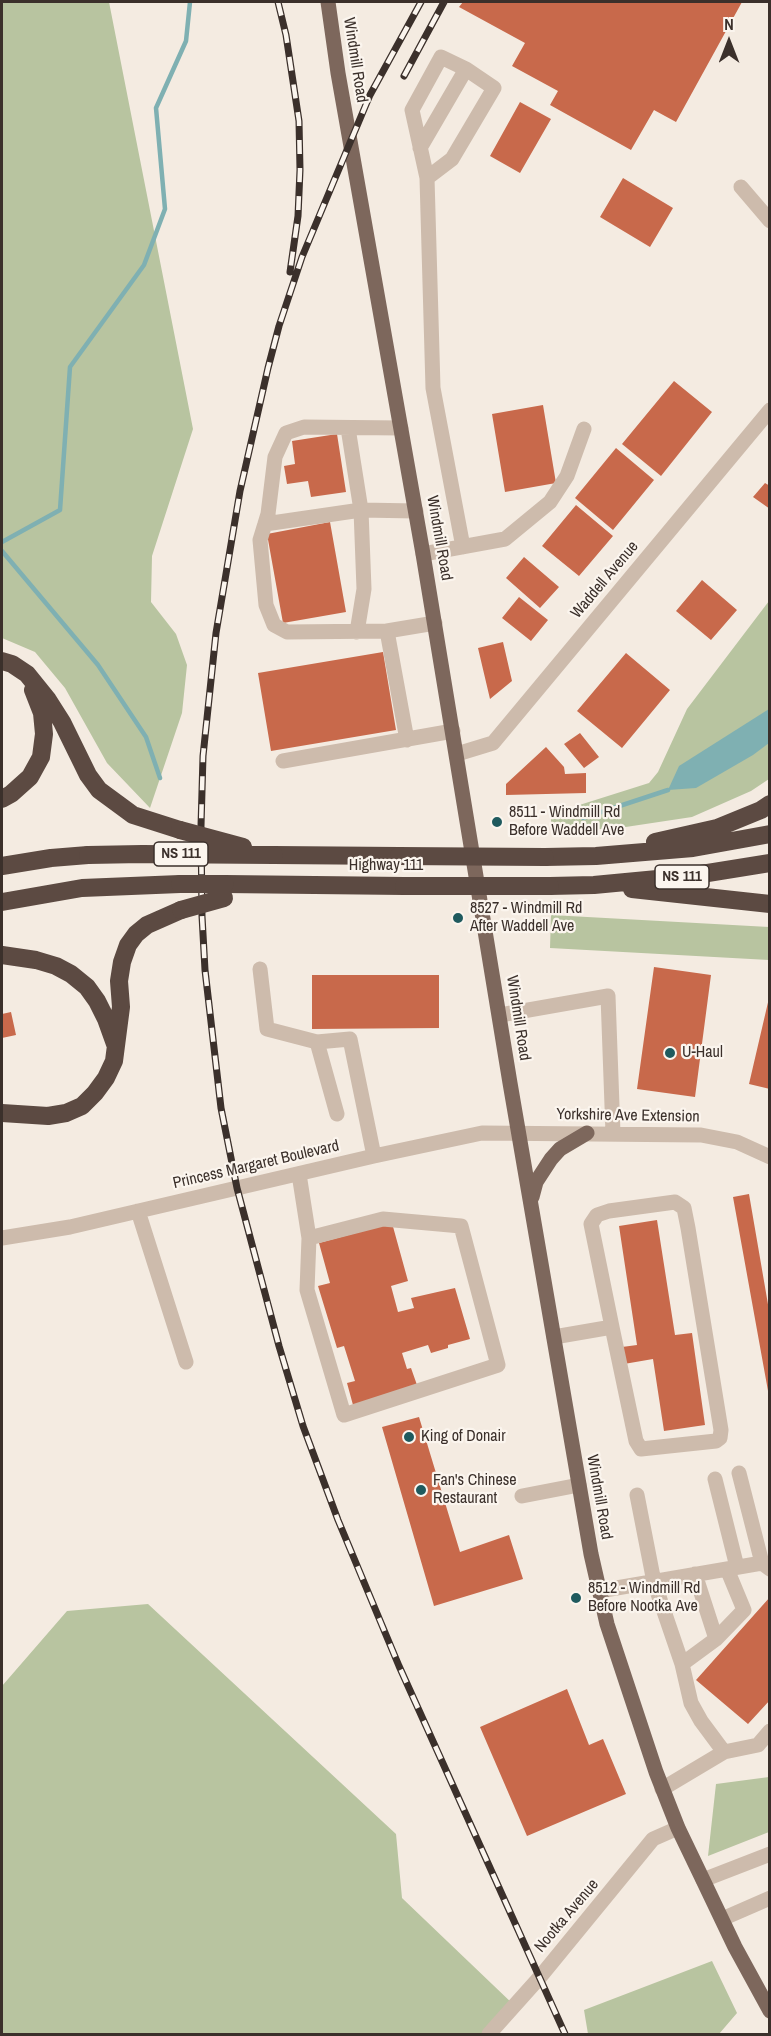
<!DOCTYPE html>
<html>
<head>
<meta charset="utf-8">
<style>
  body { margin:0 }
  #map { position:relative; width:771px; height:2036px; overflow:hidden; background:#f4ebe1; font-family:"Archivo Narrow",sans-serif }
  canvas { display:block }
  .frame { position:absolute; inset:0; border:3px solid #3b302b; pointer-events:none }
  .north { position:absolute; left:699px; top:12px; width:60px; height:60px; -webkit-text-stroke:4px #fbf5ee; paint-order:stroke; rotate:0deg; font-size:16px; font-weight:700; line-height:24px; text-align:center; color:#3b302b }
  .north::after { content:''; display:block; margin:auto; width:21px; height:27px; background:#3b302b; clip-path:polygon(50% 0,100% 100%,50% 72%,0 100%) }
</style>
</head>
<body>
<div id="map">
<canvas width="771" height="2036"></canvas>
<div class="frame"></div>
<div class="north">N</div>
</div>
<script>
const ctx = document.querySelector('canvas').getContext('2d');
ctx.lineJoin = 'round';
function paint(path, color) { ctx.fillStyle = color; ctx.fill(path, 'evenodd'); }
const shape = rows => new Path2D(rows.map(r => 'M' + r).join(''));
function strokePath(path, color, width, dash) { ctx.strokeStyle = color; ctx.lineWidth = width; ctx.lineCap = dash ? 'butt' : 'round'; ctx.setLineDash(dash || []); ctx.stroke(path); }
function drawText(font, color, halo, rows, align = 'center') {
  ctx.font = font + ' "Archivo Narrow",sans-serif'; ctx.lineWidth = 4.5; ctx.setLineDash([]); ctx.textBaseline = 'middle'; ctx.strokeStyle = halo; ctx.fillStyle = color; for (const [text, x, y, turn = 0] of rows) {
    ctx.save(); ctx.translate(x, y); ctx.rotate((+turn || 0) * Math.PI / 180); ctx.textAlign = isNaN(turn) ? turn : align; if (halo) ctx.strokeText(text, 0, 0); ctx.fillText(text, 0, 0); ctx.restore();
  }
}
paint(shape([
  [2,2,109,2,193,429,152,556,151,602,176,634,187,665,182,713,150,808,107,763,65,688,35,652,2,638],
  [769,601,769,779,751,791,692,817,619,828,551,832,551,814,649,783,658,772,687,709],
  [551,915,769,927,769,960,550,948],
  [148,1604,396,1834,402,1898,515,2006,489,2034,2,2034,2,1686,67,1611],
  [769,1777,769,1832,708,1856,716,1784],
  [712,1961,737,2013,719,2034,588,2034,584,2010]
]), '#b8c4a0');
paint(shape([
  [769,709,769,743,753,755,696,788,668,790,679,766]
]), '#7fb0b2');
strokePath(shape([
  [2,542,60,510,70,367,144,265,165,209,156,108,186,41,190,2],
  [2,551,98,665,146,737,160,778],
  [583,818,668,790]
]), '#7fb0b2', 4.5);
paint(shape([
  [463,2,742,2,676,122,654,110,631,150,550,105,558,91,512,66,525,43,459,7],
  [520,102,551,119,520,173,490,156],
  [623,178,673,208,650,247,600,217],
  [674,381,712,412,661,476,622,444],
  [543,405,556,483,505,492,492,414],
  [337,434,346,492,311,497,308,481,287,484,284,466,295,464,292,441],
  [616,448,654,480,613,530,575,498],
  [765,483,770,486,770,509,753,497],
  [576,505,613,536,579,576,542,546],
  [330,522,346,612,283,623,267,534],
  [524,557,559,587,540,608,506,578],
  [702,580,737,610,711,640,676,611],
  [519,597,548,620,531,641,502,618],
  [503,642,512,681,490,699,478,648],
  [383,652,396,730,271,751,258,673],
  [626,653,670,690,622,748,577,711],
  [580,733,599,757,584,768,564,744],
  [546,747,564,767,565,774,586,773,586,793,506,795,506,784],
  [654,967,711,975,695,1097,637,1089],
  [312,975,439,975,439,1028,312,1029],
  [769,998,770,998,770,1089,749,1084],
  [11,1012,16,1035,2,1038,2,1014],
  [749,1194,770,1316,770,1402,733,1197],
  [657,1220,675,1335,692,1333,705,1425,664,1431,653,1359,624,1364,622,1347,637,1345,619,1226],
  [392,1223,408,1281,391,1286,398,1312,414,1308,411,1298,455,1288,470,1339,448,1345,448,1348,431,1353,428,1345,402,1353,407,1369,411,1368,417,1385,353,1405,347,1383,355,1381,344,1346,337,1348,318,1286,330,1283,319,1243],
  [419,1417,460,1552,509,1535,523,1579,434,1606,382,1427],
  [770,1597,770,1700,748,1724,696,1680],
  [567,1689,589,1745,603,1739,626,1794,527,1836,480,1727]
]), '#c8694b');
strokePath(shape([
  [420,148,466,69],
  [427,178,452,159,494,88,466,69,441,57,412,110,427,178,433,388,463,547],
  [741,187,770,221],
  [348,428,361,510,416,511],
  [265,524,361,510,364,589,357,632],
  [423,554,505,539,550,502,567,476,584,429],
  [387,631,287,632,274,625,266,605,260,540,268,514,275,457,286,433,304,427,401,428],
  [407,740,387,631,435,623],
  [457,754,493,743,770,410],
  [283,761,453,731],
  [260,969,267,1029,317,1042,337,1114],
  [500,1015,608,996,613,1133],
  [317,1042,350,1039,374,1156],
  [299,1174,309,1238,383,1219,461,1226,498,1365,344,1415,307,1290,309,1238],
  [138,1211,186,1362],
  [2,1238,70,1227,374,1156,482,1133,701,1135,737,1142,770,1157],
  [554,1337,612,1327,591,1224,597,1215,609,1211,675,1202,684,1208,688,1228,721,1430,720,1438,716,1441,641,1449,636,1441,612,1327],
  [739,1473,762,1563],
  [715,1479,737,1567],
  [637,1495,654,1582,682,1664,691,1703,701,1721,724,1752,662,1789],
  [522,1496,579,1485],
  [695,1574,716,1639],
  [599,1591,762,1563,770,1569],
  [682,1664,716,1639,744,1610,727,1569],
  [724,1752,758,1745,770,1731],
  [703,1880,770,1854],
  [722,1919,770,1898],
  [489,2034,540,1977,653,1839,678,1828]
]), '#cdbbac', 15);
strokePath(shape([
  [328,2,338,73,423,554,510,1083,591,1554,607,1624,656,1772,678,1828,703,1880,735,1947,770,2011],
  [532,1197,536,1182,551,1159,560,1149,587,1133]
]), '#7d675c', 15);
strokePath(shape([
  [2,661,12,664,27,674,48,700,62,722,88,775,99,790,133,815,180,830],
  [2,799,11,794,30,777,41,757,44,734,42,713,33,690],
  [655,842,717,828,761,810,770,804],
  [274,855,399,856],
  [545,857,596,856,693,848,770,834],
  [2,866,51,858,88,855],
  [225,884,404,886],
  [550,886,594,885,689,876,770,863],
  [632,889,770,904],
  [2,902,82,888,180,884],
  [2,955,36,960,56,966,71,974,87,987,97,1001,106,1019,115,1044],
  [2,1113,48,1116,66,1113,82,1106,95,1093,106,1078,114,1061,121,1007,119,981,122,962,128,945,136,934,147,925,181,910]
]), '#5c4a42', 18);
const rail = shape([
  [278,2,286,35,299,121,300,170,298,216,290,272],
  [421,2,370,95,302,257,279,326,268,368,240,491,216,633,203,756,201,826,202,916,205,970,221,1108,237,1188,279,1346,303,1426,338,1520,399,1666,565,2034],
  [404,76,444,2]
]);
strokePath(rail, '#3b302b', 7);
strokePath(rail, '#fbf5ee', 4.5, [14]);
strokePath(shape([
  [180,830,243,847],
  [88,855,142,854,274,855],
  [399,856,545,857],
  [180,884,225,884],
  [404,886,550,886],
  [181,910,224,898]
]), '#5c4a42', 18);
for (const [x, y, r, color] of [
  [497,822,6,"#1f5a5e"],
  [458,918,6,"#1f5a5e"],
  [670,1053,6,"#1f5a5e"],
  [409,1437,6,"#1f5a5e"],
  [421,1490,6,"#1f5a5e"],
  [576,1598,6,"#1f5a5e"]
]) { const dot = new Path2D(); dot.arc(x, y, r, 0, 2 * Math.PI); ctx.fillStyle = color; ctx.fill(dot); strokePath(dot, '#fbf5ee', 2); }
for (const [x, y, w] of [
  [181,854,54],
  [682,877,54]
]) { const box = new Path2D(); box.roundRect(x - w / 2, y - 12, w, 24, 4.5); ctx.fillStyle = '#fbf5ee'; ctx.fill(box); strokePath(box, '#3b302b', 1.5); }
drawText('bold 15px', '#3b302b', null, [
  ["NS 111",181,854],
  ["NS 111",682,877]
]);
drawText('16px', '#3b302b', '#fbf5ee', [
  ["Windmill Road",355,60,81],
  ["Windmill Road",439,538,80],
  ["Waddell Avenue",605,580,-50],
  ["Highway 111",386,866],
  ["Windmill Road",518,1018,81],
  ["Yorkshire Ave Extension",628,1116,1],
  ["Princess Margaret Boulevard",256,1165,-13],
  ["Windmill Road",599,1497,80],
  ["Nootka Avenue",567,1916,-50]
]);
drawText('16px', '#3b302b', '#fbf5ee', [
  ["8511 - Windmill Rd",509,813],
  ["Before Waddell Ave",509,831],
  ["8527 - Windmill Rd",470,909],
  ["After Waddell Ave",470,927],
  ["U-Haul",682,1053],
  ["King of Donair",421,1437],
  ["Fan's Chinese",433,1481],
  ["Restaurant",433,1499],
  ["8512 - Windmill Rd",588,1589],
  ["Before Nootka Ave",588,1607]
], 'left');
</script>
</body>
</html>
